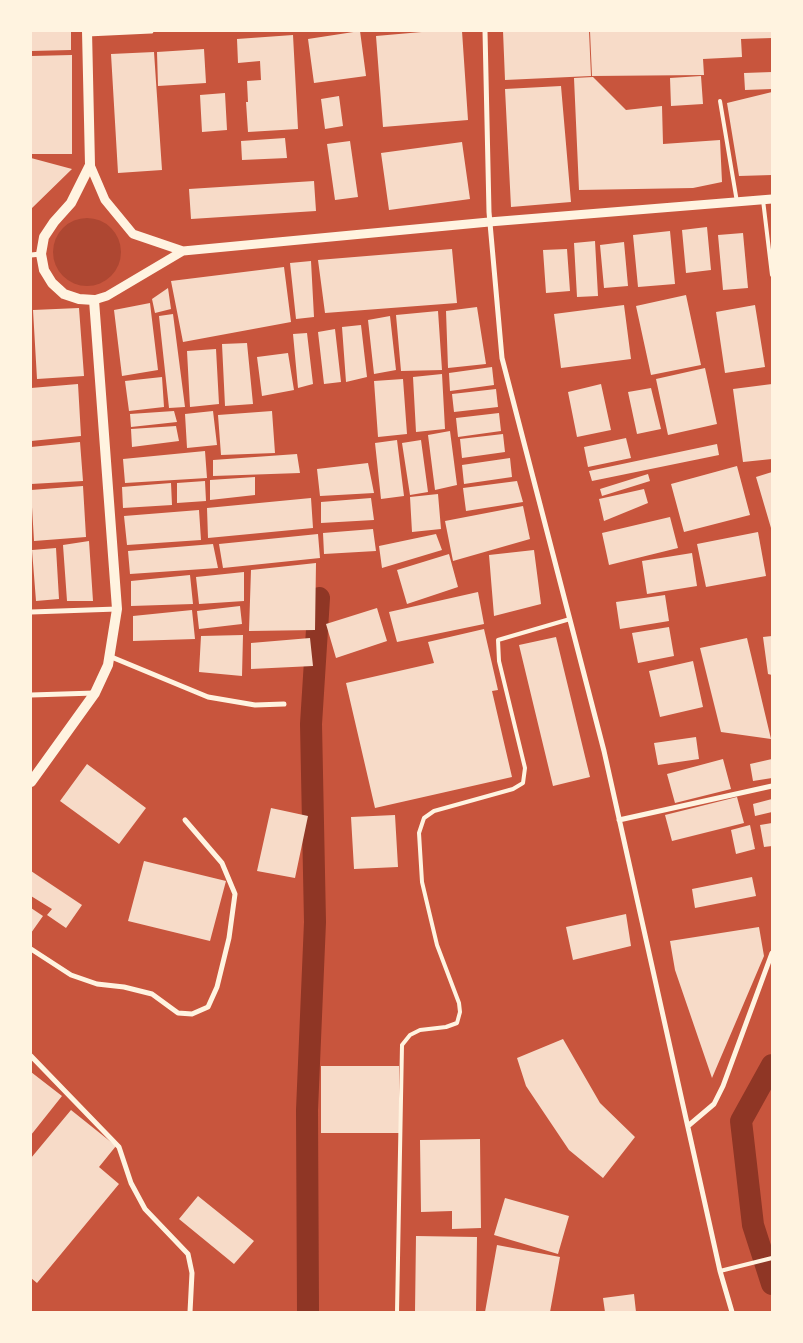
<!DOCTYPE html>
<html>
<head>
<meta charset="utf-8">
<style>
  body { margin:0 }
  #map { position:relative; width:803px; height:1343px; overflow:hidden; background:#c8553d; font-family:Barlow,sans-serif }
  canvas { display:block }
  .frame { position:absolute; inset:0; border:32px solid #fff3e0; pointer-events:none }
</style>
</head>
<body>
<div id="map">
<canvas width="803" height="1343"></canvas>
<div class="frame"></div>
</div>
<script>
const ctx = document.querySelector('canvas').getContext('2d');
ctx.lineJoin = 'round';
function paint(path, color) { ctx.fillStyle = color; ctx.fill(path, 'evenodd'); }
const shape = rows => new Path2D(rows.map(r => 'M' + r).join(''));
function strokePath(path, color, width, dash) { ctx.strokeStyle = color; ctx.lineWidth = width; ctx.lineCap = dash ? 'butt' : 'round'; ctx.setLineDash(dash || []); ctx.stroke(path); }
paint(shape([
  '53 252a34 34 0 1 1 68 0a34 34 0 1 1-68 0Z'
]), '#ae4732');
strokePath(shape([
  [772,1065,741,1121,753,1225,772,1284],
  [308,1312,307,1110,315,922,311,724,319,598]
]), '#8f3625', 22);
paint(shape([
  [31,31,71,31,71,50,31,51],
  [360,31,366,76,314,83,308,39],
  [433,31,462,31,468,120,383,127,376,36],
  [503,31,589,31,591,76,505,80],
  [590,31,772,31,772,38,741,39,742,57,703,59,704,75,592,76],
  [293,35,298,129,248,132,246,102,248,102,247,81,261,80,260,61,238,63,237,39],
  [204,49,206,83,158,86,157,52],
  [154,52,162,170,118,173,111,54],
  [72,55,72,154,31,154,31,56],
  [772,72,772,89,745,90,744,73],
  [701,76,703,104,671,106,670,78],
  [593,77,626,110,662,106,663,144,720,140,722,182,693,188,579,190,574,78],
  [561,86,571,202,511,207,505,89],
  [772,92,772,175,739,176,727,103],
  [225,93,227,130,202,132,200,95],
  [339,96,343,126,325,129,321,99],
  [285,138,287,158,242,160,241,141],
  [350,141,358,197,335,200,327,144],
  [462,142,470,199,389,210,381,153],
  [31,158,72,169,31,209],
  [314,181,316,211,191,219,189,189],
  [707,227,711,270,686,273,682,230],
  [670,231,675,284,638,287,633,235],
  [743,233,748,288,723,290,718,235],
  [595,241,598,296,577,297,574,243],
  [624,242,628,286,604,288,600,245],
  [452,249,457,303,325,313,318,260],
  [567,249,570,291,546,293,543,250],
  [311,261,314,317,296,319,290,263],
  [284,267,291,322,183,342,171,281],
  [168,288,171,309,155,313,152,299],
  [686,295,701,365,651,375,636,306],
  [150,303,158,370,122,376,114,310],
  [624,305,631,359,561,368,554,314],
  [755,305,765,367,725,373,716,312],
  [477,307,486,364,448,368,446,311],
  [79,308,84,376,37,379,33,310],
  [438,311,442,370,401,371,396,315],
  [173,314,185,407,169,408,159,316],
  [390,316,396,370,374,374,368,320],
  [361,325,367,377,346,382,342,327],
  [335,329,341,382,324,384,318,332],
  [307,333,313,384,298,388,293,334],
  [247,343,253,404,225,406,222,344],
  [216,349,219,404,190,407,187,351],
  [288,353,294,390,262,396,257,357],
  [492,367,494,385,450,391,449,373],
  [705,368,717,424,668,435,656,379],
  [442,374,445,429,416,432,413,377],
  [162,377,164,407,129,411,125,381],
  [403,379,407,434,378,437,374,381],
  [78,384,81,436,31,441,31,388],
  [601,384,611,430,577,437,568,392],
  [772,384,772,459,743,462,733,389],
  [651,388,661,429,637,434,628,392],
  [496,389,498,407,454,412,452,394],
  [174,411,177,422,131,427,130,414],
  [213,411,217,445,187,448,185,414],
  [272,411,275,453,221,455,218,415],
  [499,413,501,431,458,437,456,418],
  [176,426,179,441,132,447,131,429],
  [450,431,457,485,435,490,428,435],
  [503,434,505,452,462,458,460,439],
  [626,438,631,458,588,467,584,447],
  [397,440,404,496,381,499,375,443],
  [421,440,428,492,410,495,402,443],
  [80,442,83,481,31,484,31,447],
  [717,444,719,455,592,481,589,471],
  [205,451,207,478,125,483,123,459],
  [297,454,300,473,213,476,213,460],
  [510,458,512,477,464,484,462,465],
  [368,463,374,493,320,496,317,469],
  [737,466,750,515,684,532,671,484],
  [772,472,772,528,771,528,756,477],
  [648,474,650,481,602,496,600,489],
  [255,477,255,495,210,500,210,480],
  [205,481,206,501,177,503,177,483],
  [517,481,523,502,466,511,463,488],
  [171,483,172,505,123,508,122,487],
  [83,486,86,537,34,541,31,490],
  [644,489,648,503,604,521,599,499],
  [438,494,441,529,412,532,410,497],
  [311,498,313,528,208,538,207,508],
  [371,498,374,520,321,523,321,502],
  [523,506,530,539,453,561,445,521],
  [199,510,201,540,127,545,124,516],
  [670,517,678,548,609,565,602,533],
  [373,529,376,551,324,554,323,533],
  [758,532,766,576,706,587,697,544],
  [318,534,320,558,223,568,219,544],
  [436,534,442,550,382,568,379,546],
  [89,541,93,601,67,601,63,545],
  [213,544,218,568,130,574,128,551],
  [56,548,59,599,36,601,32,550],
  [534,550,541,604,494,616,489,555],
  [692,553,697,586,647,594,642,561],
  [449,554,458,587,407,604,397,570],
  [316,563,315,630,249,631,251,570],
  [244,572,244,601,199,604,196,577],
  [190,575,193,604,131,606,131,581],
  [478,592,484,624,397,642,389,612],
  [665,595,669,621,620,629,616,602],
  [240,606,242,624,199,629,197,611],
  [377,608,387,641,336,658,326,624],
  [192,610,195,639,133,641,133,616],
  [669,627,674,656,638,663,632,633],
  [484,629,498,690,492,691,512,777,375,808,346,683,434,663,428,642],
  [243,635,242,676,199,672,201,636],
  [772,636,772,675,768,674,763,637],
  [556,637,590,777,553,786,519,645],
  [310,638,313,666,251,669,251,643],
  [747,638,771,739,721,732,700,648],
  [693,661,703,707,660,717,649,671],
  [696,737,699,759,658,765,654,743],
  [723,759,731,789,675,803,667,774],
  [772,759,772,778,753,781,750,764],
  [87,764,146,808,119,844,60,801],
  [737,797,744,823,672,841,665,815],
  [772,799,772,812,755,816,753,804],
  [271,808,308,816,295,878,257,871],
  [395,815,398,867,354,869,351,817],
  [772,823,772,846,764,847,760,825],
  [750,825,755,849,736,854,731,830],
  [144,861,226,881,210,941,128,921],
  [31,871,82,905,66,928,47,915,52,909,31,896],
  [752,877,756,896,695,908,692,889],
  [31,908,43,916,31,933],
  [626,914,631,946,573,960,566,927],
  [759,927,764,956,712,1078,675,970,670,941],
  [563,1039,600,1103,635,1137,603,1178,569,1150,526,1086,517,1058],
  [321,1066,399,1066,399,1133,321,1133],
  [31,1072,62,1096,31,1135],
  [71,1110,116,1146,99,1167,119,1184,37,1283,31,1278,31,1158],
  [480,1139,481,1228,452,1229,452,1211,421,1212,420,1140],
  [198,1196,254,1241,234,1264,179,1219],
  [505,1198,569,1216,558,1254,494,1235],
  [416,1236,477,1237,476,1312,415,1312],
  [497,1245,560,1257,550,1312,485,1312],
  [634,1294,636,1312,605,1312,603,1298]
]), '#f7dbc8');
strokePath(shape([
  [720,101,737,202],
  [763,200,772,275],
  [720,1271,772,1258],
  [397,1312,402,1045,410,1035,420,1030,446,1027,457,1023,460,1012,459,1003,437,945,422,882,419,833,424,818,434,811,513,789,523,783,525,768,499,661,498,640,570,619]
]), '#fff3e0', 4);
strokePath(shape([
  [485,31,489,212,502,358,604,751,720,1271,732,1312],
  [87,34,151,31],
  [31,255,41,254],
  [31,612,117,609],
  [109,656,208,697,255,705,284,704],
  [31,695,95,693],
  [619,820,772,786],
  [31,949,71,975,97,984,124,987,152,994,178,1013,192,1014,208,1007,217,987,229,938,235,894,222,863,185,820],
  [31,1056,119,1147,131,1183,145,1209,188,1254,192,1273,190,1312],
  [688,1126,714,1104,723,1086,772,953]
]), '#fff3e0', 5);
strokePath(shape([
  [90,165,105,200,133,234,183,251],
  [94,300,107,296,183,251,489,222,772,199]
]), '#fff3e0', 9);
strokePath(shape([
  [31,782,95,693,108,665,117,609,94,300,79,299,64,294,52,283,44,270,41,254,44,237,54,222,71,203,90,165,87,31]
]), '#fff3e0', 10);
</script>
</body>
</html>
